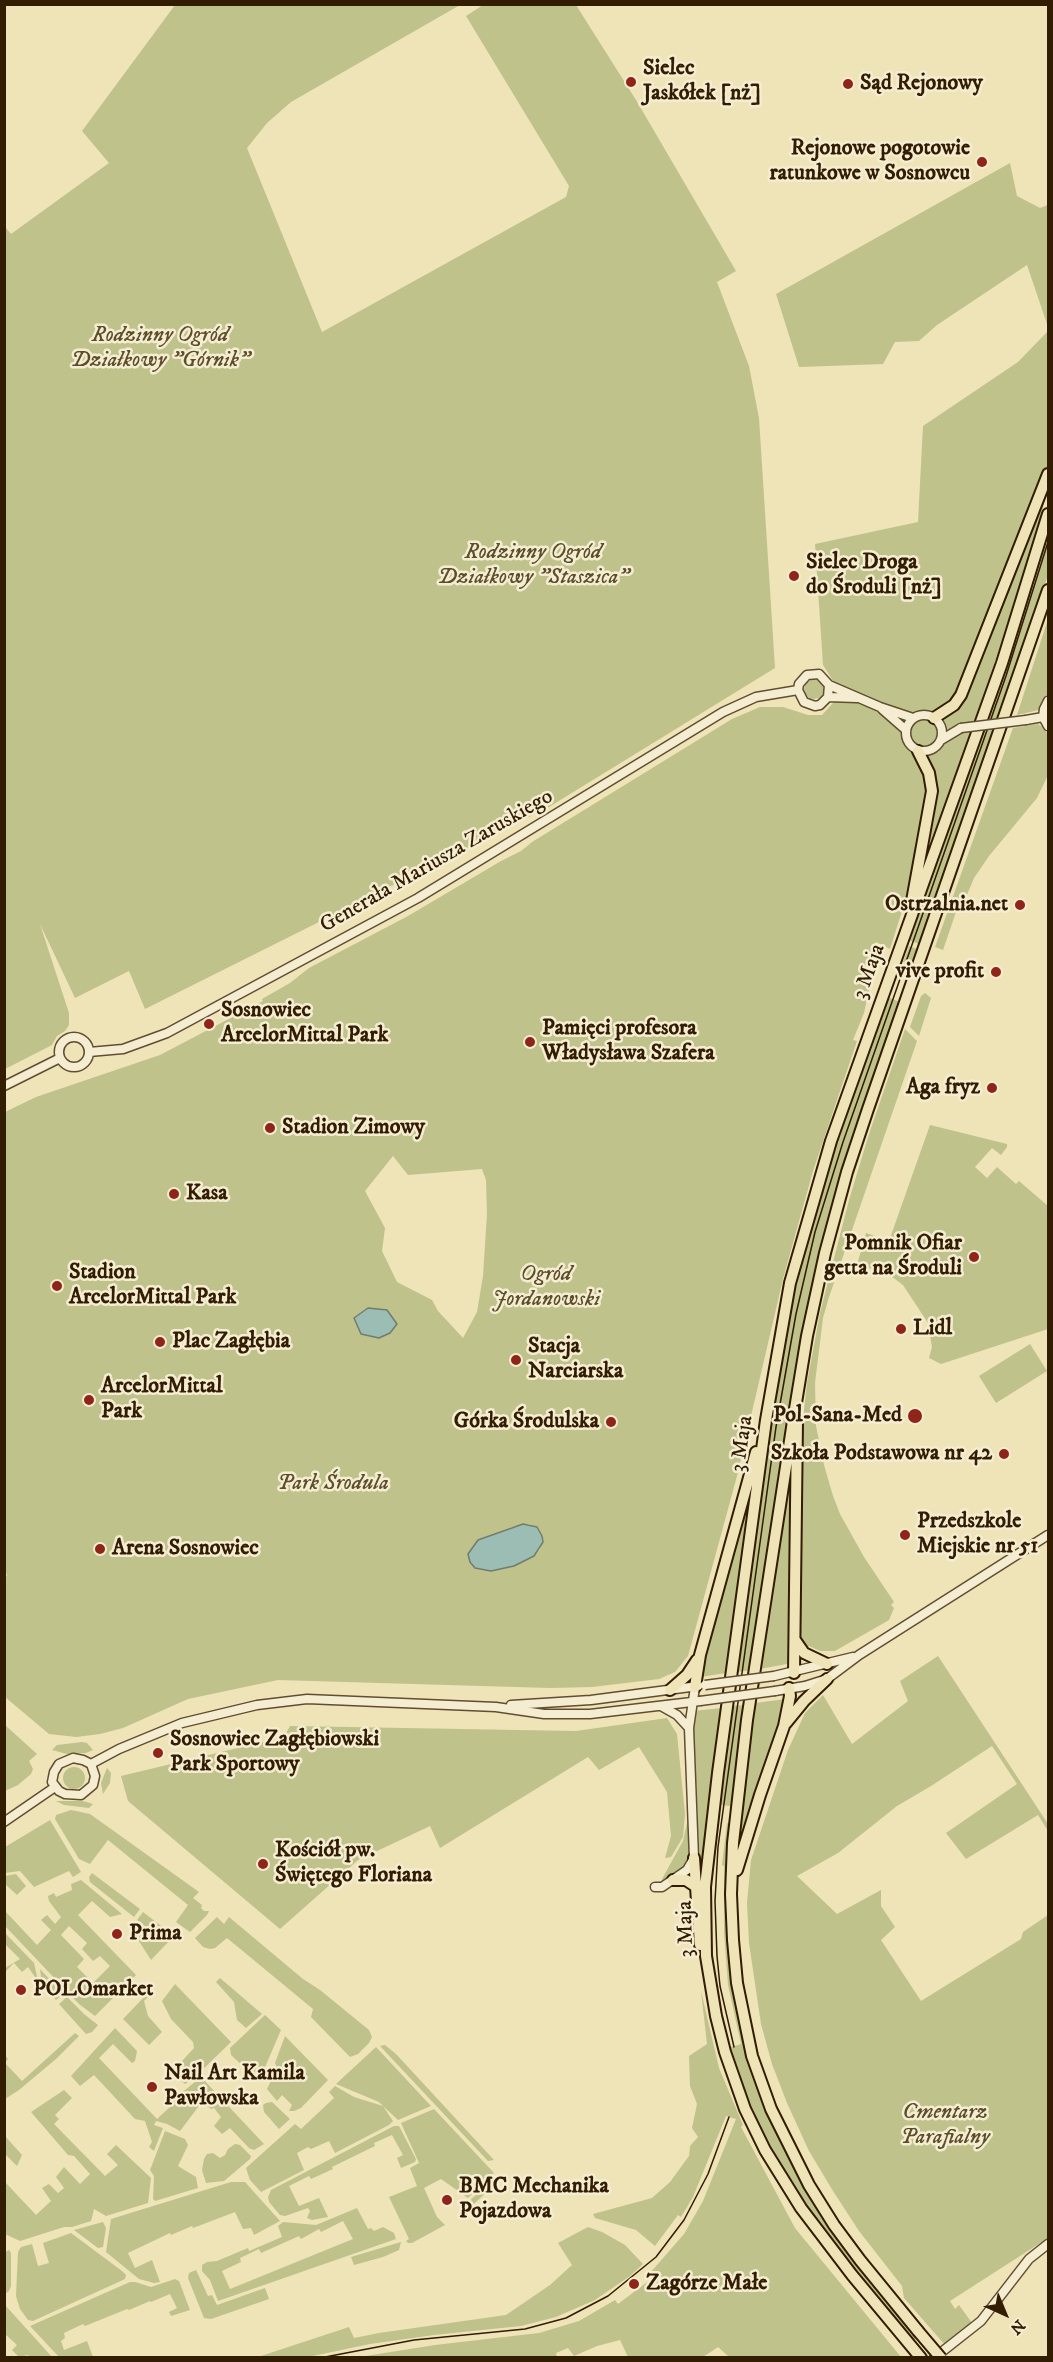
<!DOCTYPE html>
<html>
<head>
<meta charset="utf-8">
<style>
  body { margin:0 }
  #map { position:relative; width:1053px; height:2362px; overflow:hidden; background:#efe3b8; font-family:"IM FELL DW Pica",serif }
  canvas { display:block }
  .frame { position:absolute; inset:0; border:6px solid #321c02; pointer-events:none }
  .north { position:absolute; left:975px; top:2284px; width:60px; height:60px; -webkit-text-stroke:4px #f5edd1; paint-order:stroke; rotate:136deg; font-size:16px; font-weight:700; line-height:24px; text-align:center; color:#321c02 }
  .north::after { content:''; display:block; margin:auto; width:21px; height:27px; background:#321c02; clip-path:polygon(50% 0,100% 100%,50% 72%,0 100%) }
</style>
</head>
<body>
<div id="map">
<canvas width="1053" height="2362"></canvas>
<div class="frame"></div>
<div class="north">N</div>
</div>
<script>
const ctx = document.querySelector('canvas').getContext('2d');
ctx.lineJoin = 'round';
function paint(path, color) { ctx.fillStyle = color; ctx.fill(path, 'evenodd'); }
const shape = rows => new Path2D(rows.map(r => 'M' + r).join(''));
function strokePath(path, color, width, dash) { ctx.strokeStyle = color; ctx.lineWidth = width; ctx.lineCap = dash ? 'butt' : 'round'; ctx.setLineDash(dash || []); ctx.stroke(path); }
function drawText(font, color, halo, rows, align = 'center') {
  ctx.font = font + ' "IM FELL DW Pica",serif'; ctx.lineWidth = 5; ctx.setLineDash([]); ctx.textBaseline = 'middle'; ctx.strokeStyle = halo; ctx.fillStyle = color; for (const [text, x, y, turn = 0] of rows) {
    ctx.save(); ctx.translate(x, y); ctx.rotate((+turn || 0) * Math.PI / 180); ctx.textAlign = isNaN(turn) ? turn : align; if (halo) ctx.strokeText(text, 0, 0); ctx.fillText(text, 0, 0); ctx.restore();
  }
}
paint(shape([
  [175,5,460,5,291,102,267,123,247,148,322,332,566,197,569,186,466,16,483,5,576,5,636,100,736,271,717,282,749,366,759,418,775,668,549,807,145,1009,129,971,75,998,40,924,69,1013,69,1025,65,1031,57,1036,52,1045,5,1069,5,229,6,228,11,234,109,163,82,131],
  [1010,163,1017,196,1040,208,1048,205,1048,327,1027,265,937,325,919,341,895,342,883,364,799,367,776,294],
  [1048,331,1048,483,1039,527,981,704,919,883,903,908,890,949,876,942,864,977,871,981,864,1013,853,1040,857,1041,813,1171,783,1279,737,1476,688,1656,675,1672,659,1679,592,1687,550,1688,278,1680,188,1699,123,1728,100,1734,76,1737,49,1734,5,1697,4,1577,7,1576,5,1569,5,1112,36,1097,160,1055,263,1001,262,999,290,983,309,968,408,916,501,861,521,851,532,842,732,719,760,707,783,707,808,715,822,715,833,703,835,684,823,665,815,544,918,522,923,426,1018,362],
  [393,1156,408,1175,482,1169,486,1180,487,1214,483,1276,477,1312,463,1338,438,1311,432,1300,397,1282,382,1251,385,1228,365,1191],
  [528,1524,537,1527,542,1536,540,1549,537,1553,514,1566,491,1571,479,1540,512,1527],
  [1048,531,1048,574,1032,631,922,945,908,940,1013,647],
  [1048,619,1048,697,1039,710,1017,715],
  '804 689a10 10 0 1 1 20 0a10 10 0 1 1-20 0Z',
  [1038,724,1045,729,1048,735,1048,775,1037,798,989,856,974,878,961,909,957,909,943,950,935,947,1013,728],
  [909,946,917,949,911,965,903,962],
  [925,993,931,998,919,1036,910,1027,921,996],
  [887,997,900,1002,815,1276,806,1315,752,1670,736,1672,774,1393,791,1299,828,1166],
  [905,1029,917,1041,829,1297,823,1318,815,1383,816,1426,824,1465,833,1496,840,1514,864,1557,894,1602,891,1605,894,1608,889,1620,835,1651,820,1651,809,1646,805,1651,800,1641,800,1548,803,1419,807,1383,820,1313,849,1200,869,1134],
  [930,1125,1007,1144,1007,1147,1001,1155,992,1148,975,1167,987,1178,997,1167,1016,1184,1019,1181,1048,1206,1048,1329,941,1364,929,1358,932,1347,928,1323,903,1285,887,1273,857,1265,866,1233,889,1241],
  [1030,1344,1047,1371,996,1403,979,1376],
  [792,1458,789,1659,787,1664,760,1669],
  [753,1481,726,1673,701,1677,700,1671],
  [938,1656,1048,1824,1048,1831,1038,1815,966,1859,946,1833,1017,1784,992,1746,931,1786,897,1806,838,1853,797,1876,837,1914,881,1890,881,1906,895,1927,881,1940,921,2001,1021,1939,1023,1932,1048,1915,1048,2238,950,2301,955,2309,959,2305,972,2323,945,2345,904,2298,902,2286,859,2231,833,2191,809,2151,787,2103,772,2064,761,2024,749,1943,747,1903,751,1860,788,1750,805,1713,823,1695,852,1744,908,1701,900,1681],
  [786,1699,779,1724,737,1849,742,1793,755,1703],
  [745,1705,733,1803,731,1806,718,1805,732,1706],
  [722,1708,702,1868,700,1869,693,1711],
  [667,1718,677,1734,685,1814,683,1837,671,1857,665,1858,671,1836,667,1792,639,1747,599,1770,588,1757,440,1848,430,1826,358,1860,280,1929,128,1801,121,1776,284,1737,290,1726,576,1731],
  [5,1725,37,1754,29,1761,33,1769,31,1774,18,1785,5,1791],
  [82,1742,87,1743,93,1750,86,1753,67,1754,52,1750,57,1745],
  '63 1778a11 11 0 1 1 22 0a11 11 0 1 1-22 0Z',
  [107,1768,111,1773,110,1783,103,1794,101,1783],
  [56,1801,83,1801,93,1804,89,1808,64,1805],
  [71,1810,90,1814,199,1892,193,1898,202,1905,201,1908,204,1911,209,1911,207,1915,190,1932,176,1922,188,1905,108,1840,90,1864,79,1859,55,1819,56,1815],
  [50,1820,81,1872,73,1877,69,1871,34,1887,20,1871,5,1873,5,1847],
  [687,1823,689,1823,691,1856,685,1867,663,1881,662,1879,683,1841],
  [727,1823,731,1825,728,1864,728,1947,763,2101,776,2132,813,2201,918,2337,913,2341,847,2262,799,2197,760,2130,739,2083,728,2048,741,2044,728,1985,724,1932,724,1866,722,1865],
  [92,1873,140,1909,134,1917,90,1882,89,1877],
  [16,1874,26,1886,17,1895,4,1883,5,1876],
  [81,1880,122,1914,110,1917,92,1901,78,1915,136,1975,95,2016,79,2004,5,1926,5,1911,37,1945,51,1930,41,1920,47,1915,55,1924,61,1917,49,1901,48,1896,54,1893,56,1897,72,1890,71,1884],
  [69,1926,87,1943,82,1949,93,1961,100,1956,110,1966,93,1983,77,1967,84,1959,61,1935],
  [143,1912,174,1936,151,1960,137,1938,147,1928,137,1920],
  [217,1917,224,1924,229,1917,303,1979,320,1990,369,2030,372,2037,369,2043,358,2054,350,2057,311,2017,313,2009,227,1938,215,1948,210,1949,203,1947,195,1938],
  [5,1933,34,1963,38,1981,28,1967,22,1972,14,1963,5,1972,5,1968,20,1959,5,1944],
  [40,1969,63,1994,56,2000,42,1984],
  [220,1978,262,2014,246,2028,237,2020,234,2002,216,1982],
  [175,1984,231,2042,195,2077,185,2084,171,2073,194,2048,193,2042,171,2019,162,2001],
  [701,1991,719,2068,743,2125,741,2127,795,2228,901,2357,729,2357,718,2347,703,2357,628,2357,620,2340,597,2346,574,2356,568,2348,556,2353,557,2357,359,2357,435,2345,539,2333,579,2321,615,2300,618,2304,654,2277,650,2273,684,2234,703,2201,736,2119,726,2116,693,2197,681,2217,678,2215,655,2246,636,2230,595,2218,593,2214,652,2198,670,2182,689,2156,690,2146,698,2137,692,2128,697,2104,690,2086,689,2056,707,2044],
  [146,1995,149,1996,144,2001,148,2016,162,2032,149,2045,123,2019],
  [67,1997,84,2014,98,2025,92,2032,86,2034,59,2004],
  [265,2015,281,2030,259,2081,231,2055,230,2048],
  [115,2028,137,2051,135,2061,132,2063,113,2044,99,2058,157,2119,171,2106,167,2101,176,2092,179,2095,201,2077,264,2144,254,2150,249,2148,230,2128,222,2134,214,2126,221,2117,214,2108,211,2109,202,2102,180,2131,167,2124,156,2121,154,2125,163,2128,154,2151,149,2147,152,2142,145,2121,135,2119,94,2075,80,2086,71,2076],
  [75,2033,79,2036,56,2059,19,2090,5,2099,5,2055,8,2059,5,2063,22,2081],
  [285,2036,328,2080,301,2108,294,2111,289,2111,292,2105,282,2095,277,2101,267,2089,277,2068,275,2063],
  [385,2045,396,2054,494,2160,488,2161,380,2046],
  [376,2047,431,2106,398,2120,383,2106,393,2121,389,2125,335,2153,329,2141,311,2149,308,2147,297,2153,304,2170,261,2192,250,2180,246,2168,295,2124,301,2129,334,2098,329,2092,335,2086,354,2097,383,2106,379,2102,336,2084],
  [64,2090,72,2098,55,2115,59,2119,54,2124,105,2176,118,2165,107,2154,116,2145,151,2178,148,2203,106,2216,94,2209,91,2221,72,2227,64,2227,20,2241,5,2234,5,2182,36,2215,51,2201,42,2188,49,2184,58,2193,64,2188,56,2177,64,2167,80,2184,90,2174,74,2156,68,2155,31,2112],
  [272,2102,290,2119,279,2129,264,2112,263,2105,266,2103],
  [434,2109,494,2173,468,2198,441,2179,424,2188,437,2217,445,2225,412,2243,408,2243,406,2241,409,2239,389,2197,417,2186,410,2168,419,2163,401,2123],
  [394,2126,399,2126,416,2159,415,2162,401,2168,397,2158,403,2155,392,2135,374,2143,375,2146,332,2167,333,2169,311,2179,309,2176,289,2186,299,2206,319,2198,328,2217,312,2220,307,2218,310,2211,308,2208,285,2216,280,2215,269,2202,268,2197,271,2190],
  [165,2131,185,2139,188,2145,178,2166,196,2177,198,2188,155,2201,153,2199,154,2176,150,2170],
  [5,2136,22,2155,17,2166,5,2154],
  [235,2144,240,2145,251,2156,250,2159,224,2181,206,2183,202,2170,204,2159,207,2154,213,2153,220,2158,225,2155,228,2149],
  [495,2178,500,2180,465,2212,459,2206,463,2201,467,2203],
  [231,2182,245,2182,280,2221,254,2235,251,2228,243,2229,235,2212,193,2228,192,2226,171,2235,170,2233,128,2253,135,2268,152,2260,160,2282,154,2283,139,2279,106,2252,111,2219],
  [357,2208,368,2229,371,2228,374,2231,383,2227,394,2233,396,2239,218,2301,210,2280,202,2271,202,2265,207,2262,217,2261,248,2248,249,2251,282,2237,278,2226,283,2222,316,2225],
  [343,2221,353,2239,230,2289,222,2271,241,2262,240,2258,259,2249,261,2253,299,2236,301,2239,319,2229,321,2232],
  [103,2222,106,2228,103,2247,98,2248,74,2230],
  [588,2227,602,2232,625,2245,643,2264,630,2276,595,2300,556,2317,521,2326,434,2335,370,2344,308,2357,258,2357,349,2327,354,2338,379,2333,506,2315,550,2285,572,2265,558,2243],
  [71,2233,122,2271,126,2275,125,2279,33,2321,28,2320,20,2309,16,2296,18,2252,21,2247,32,2244,38,2266,49,2263,43,2243],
  [401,2242,399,2250,383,2257,354,2265,351,2257],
  [9,2250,11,2253,11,2286,9,2291,5,2294,5,2252],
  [196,2270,208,2296,212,2295,217,2305,265,2288,269,2299,211,2319,204,2318,188,2278,189,2273],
  [175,2279,179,2281,190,2310,171,2316,169,2312,177,2308,170,2294,151,2302,150,2301,129,2310,127,2309,85,2326,83,2324,64,2333,65,2338,61,2341,64,2350,87,2341,93,2357,59,2357,30,2326,130,2282,135,2282,151,2287],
  [4,2305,5,2305,52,2357,30,2357,28,2355,19,2357,12,2350,17,2345,5,2334]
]), '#bfc28b');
const water = shape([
  [368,1308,387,1310,397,1324,390,1333,379,1338,361,1334,354,1318,368,1308],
  [523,1524,537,1527,542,1536,543,1542,534,1556,514,1566,491,1571,475,1568,470,1562,468,1554,478,1540,523,1524]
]);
paint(water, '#9bbdb4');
strokePath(water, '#717d6d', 1.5);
const minor = shape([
  [829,685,828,697,820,705,815,706,804,702,798,690,799,684,807,675,819,674,829,685,880,707,913,718],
  [828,697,857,698],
  [1048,701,1044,709,1043,717,1048,726],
  [882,709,906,730],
  '906 733a18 18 0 1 1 36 0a18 18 0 1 1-36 0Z',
  [1026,720,1043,717],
  [941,740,961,728],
  '59 1052a15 15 0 1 1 30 0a15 15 0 1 1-30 0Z',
  [89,1052,123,1049,167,1033,418,898,723,712,756,697,798,690],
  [4,1086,60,1058],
  [774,1676,853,1657],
  [775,1691,805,1686,827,1679,859,1655,1048,1535],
  [511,1705,591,1700,698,1686],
  [661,1706,677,1715,689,1728],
  [73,1758,83,1760,91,1764,95,1776,93,1785,81,1795,65,1794,59,1791,52,1782,54,1772,59,1764,73,1758],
  [91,1764,119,1749,182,1723,257,1705,307,1699,496,1707,544,1714,590,1714,700,1701],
  [4,1822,55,1787],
  [655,1887,662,1887,687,1870,694,1858,689,1728,695,1687],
  [934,2358,981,2321,1029,2259,1048,2244]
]);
const major = shape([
  [934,718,954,705,961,695,1048,474],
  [912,901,932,791,929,773,918,751],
  [795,1640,804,1653,827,1664],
  [794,1673,797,1422],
  [695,1687,700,1655,756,1452],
  [670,1690,687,1675,697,1660],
  [786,1723,804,1701,827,1679],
  [694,1858,700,1945],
  [737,1870,760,1795,784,1726,790,1696,789,1688],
  [673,1880,686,1880,695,1886],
  [918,2331,860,2260,834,2225,809,2185,771,2109,752,2056,737,1983,733,1940,731,1894,733,1843,747,1720,793,1421,807,1336,825,1253,847,1172,868,1109,1048,590],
  [921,2358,852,2275,801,2208,765,2150,745,2109,725,2052,716,2016,706,1956,705,1887,718,1773,766,1420,790,1283,831,1141,1002,663,1048,514]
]);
strokePath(minor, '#614e30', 11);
strokePath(major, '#321c02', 14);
strokePath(minor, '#f5edd1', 8);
strokePath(major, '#efe3b8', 10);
strokePath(shape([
  [734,2047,720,1986,717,1956,715,1901,718,1847,776,1427,796,1314,815,1232,843,1142,1006,676,1048,542],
  [320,2358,414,2340,525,2329,566,2318,608,2296,656,2257,684,2220,708,2174,729,2117]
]), '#321c02', 1.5);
const minorBridge = shape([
  [961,728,1026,720],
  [705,1685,774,1676],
  [700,1701,775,1691]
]);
const majorBridge = shape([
  [918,2331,941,2358]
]);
strokePath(minorBridge, '#614e30', 11, []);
strokePath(majorBridge, '#321c02', 14, []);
strokePath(minorBridge, '#f5edd1', 8);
strokePath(majorBridge, '#efe3b8', 10);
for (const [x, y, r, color] of [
  [631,82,6,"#8f2418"],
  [848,84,6,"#8f2418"],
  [982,162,6,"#8f2418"],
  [794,576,6,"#8f2418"],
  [1020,905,6,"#8f2418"],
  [996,972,6,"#8f2418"],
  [209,1024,6,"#8f2418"],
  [530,1042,6,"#8f2418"],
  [992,1088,6,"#8f2418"],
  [270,1128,6,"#8f2418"],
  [174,1194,6,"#8f2418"],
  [974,1257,6,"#8f2418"],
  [57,1286,6,"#8f2418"],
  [901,1329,6,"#8f2418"],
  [160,1342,6,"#8f2418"],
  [516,1360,6,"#8f2418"],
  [89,1400,6,"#8f2418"],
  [915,1416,8,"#8f2418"],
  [611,1422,6,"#8f2418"],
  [1004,1454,6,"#8f2418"],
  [905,1535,6,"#8f2418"],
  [100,1549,6,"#8f2418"],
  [158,1753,6,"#8f2418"],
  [263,1864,6,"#8f2418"],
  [117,1934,6,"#8f2418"],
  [21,1990,6,"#8f2418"],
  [152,2087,6,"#8f2418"],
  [447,2200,6,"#8f2418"],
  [634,2284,6,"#8f2418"]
]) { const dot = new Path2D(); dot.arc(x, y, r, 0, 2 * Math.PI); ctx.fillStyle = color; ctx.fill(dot); strokePath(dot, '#f5edd1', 2); }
drawText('bold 22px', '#321c02', '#f5edd1', [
  ["Sielec",643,69],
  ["Jaskółek [nż]",643,94],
  ["Sąd Rejonowy",860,84],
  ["Rejonowe pogotowie",970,149,"right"],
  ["ratunkowe w Sosnowcu",970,174,"right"],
  ["Sielec Droga",806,563],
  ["do Środuli [nż]",806,588],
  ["Ostrzalnia.net",1008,905,"right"],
  ["vive profit",984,972,"right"],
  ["Sosnowiec",221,1011],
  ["ArcelorMittal Park",221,1036],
  ["Pamięci profesora",542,1029],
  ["Władysława Szafera",542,1054],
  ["Aga fryz",980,1088,"right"],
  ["Stadion Zimowy",282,1128],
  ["Kasa",186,1194],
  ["Pomnik Ofiar",962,1244,"right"],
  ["getta na Środuli",962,1269,"right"],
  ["Stadion",69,1273],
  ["ArcelorMittal Park",69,1298],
  ["Lidl",913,1329],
  ["Plac Zagłębia",172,1342],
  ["Stacja",528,1347],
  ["Narciarska",528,1372],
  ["ArcelorMittal",101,1387],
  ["Park",101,1412],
  ["Pol-Sana-Med",902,1416,"right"],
  ["Górka Środulska",599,1422,"right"],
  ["Szkoła Podstawowa nr 42",992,1454,"right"],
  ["Przedszkole",917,1522],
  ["Miejskie nr 51",917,1547],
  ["Arena Sosnowiec",112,1549],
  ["Sosnowiec Zagłębiowski",170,1740],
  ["Park Sportowy",170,1765],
  ["Kościół pw.",275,1851],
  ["Świętego Floriana",275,1876],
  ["Prima",129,1934],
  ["POLOmarket",33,1990],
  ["Nail Art Kamila",164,2074],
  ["Pawłowska",164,2099],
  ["BMC Mechanika",459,2187],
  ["Pojazdowa",459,2212],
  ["Zagórze Małe",646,2284]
], 'left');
drawText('italic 22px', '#5c4e2b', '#f5edd1', [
  ["Rodzinny Ogród",160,336],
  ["Działkowy \"Górnik\"",160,361],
  ["Rodzinny Ogród",533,553],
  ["Działkowy \"Staszica\"",533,578],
  ["Ogród",546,1275],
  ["Jordanowski",546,1300],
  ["Park Środula",333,1484],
  ["Cmentarz",945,2113],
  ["Parafialny",945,2138]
]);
drawText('22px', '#321c02', '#f5edd1', [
  ["Generała Mariusza Zaruskiego",437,862,-30],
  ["3 Maja",870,972,-70],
  ["3 Maja",743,1444,-82],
  ["3 Maja",687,1929,-92]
]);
</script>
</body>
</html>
